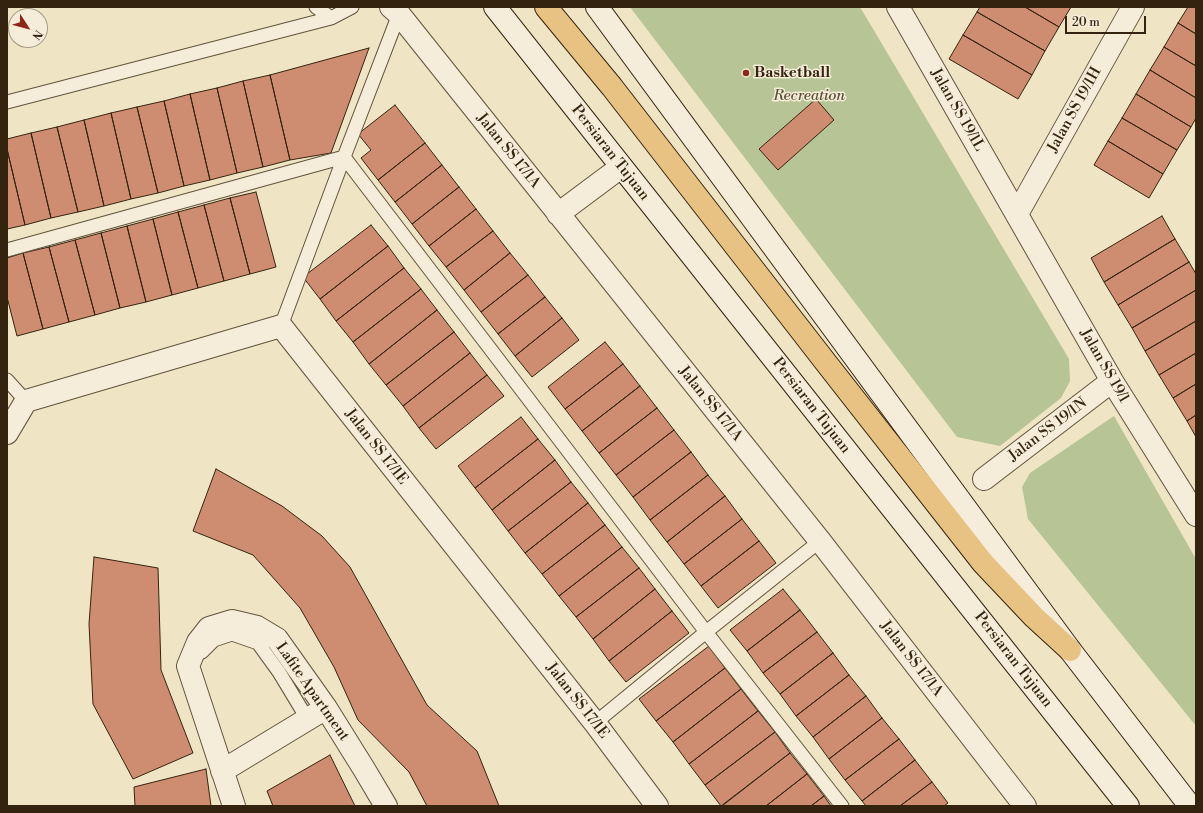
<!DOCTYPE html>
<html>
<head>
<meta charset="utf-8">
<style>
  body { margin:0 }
  #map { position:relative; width:1203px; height:813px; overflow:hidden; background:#efe4c4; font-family:"Libre Bodoni",serif }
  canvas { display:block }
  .frame { position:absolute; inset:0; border:8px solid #34230e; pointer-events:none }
  .north { position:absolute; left:8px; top:8px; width:40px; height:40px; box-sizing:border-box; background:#f5edd9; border:1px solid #a89c88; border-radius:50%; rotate:126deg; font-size:11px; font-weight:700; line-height:16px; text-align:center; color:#34230e }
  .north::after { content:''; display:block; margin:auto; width:14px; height:18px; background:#8f2418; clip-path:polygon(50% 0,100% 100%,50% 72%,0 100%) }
  .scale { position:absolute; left:1065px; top:16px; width:81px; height:18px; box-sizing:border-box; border:2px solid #34230e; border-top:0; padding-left:5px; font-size:12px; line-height:14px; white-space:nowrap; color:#34230e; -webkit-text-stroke:3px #f5edd9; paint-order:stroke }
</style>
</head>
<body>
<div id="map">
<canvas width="1203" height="813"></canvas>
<div class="frame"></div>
<div class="north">N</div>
<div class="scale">20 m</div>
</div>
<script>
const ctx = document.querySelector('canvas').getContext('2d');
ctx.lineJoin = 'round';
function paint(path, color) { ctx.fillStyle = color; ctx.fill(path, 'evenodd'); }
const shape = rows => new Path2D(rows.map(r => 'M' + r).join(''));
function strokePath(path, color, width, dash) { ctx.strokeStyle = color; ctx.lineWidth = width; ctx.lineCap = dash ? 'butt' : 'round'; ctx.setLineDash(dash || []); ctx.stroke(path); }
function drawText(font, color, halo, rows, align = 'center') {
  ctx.font = font + ' "Libre Bodoni",serif'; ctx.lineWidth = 3; ctx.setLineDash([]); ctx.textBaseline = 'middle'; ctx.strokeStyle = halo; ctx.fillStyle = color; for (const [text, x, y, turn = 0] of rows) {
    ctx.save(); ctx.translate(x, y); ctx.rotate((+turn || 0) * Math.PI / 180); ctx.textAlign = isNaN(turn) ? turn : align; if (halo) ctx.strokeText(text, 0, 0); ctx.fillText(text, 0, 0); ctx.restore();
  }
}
paint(shape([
  [630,7,860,7,1069,359,1070,381,1061,398,1000,446,957,437],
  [1114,416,1196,559,1196,726,1028,519,1022,487,1030,473]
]), '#b7c495');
const building = shape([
  [980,7,1025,7,1059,27,1045,51,977,12,980,7],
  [1025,7,1071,7,1059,27,1025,7],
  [1188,7,1196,7,1196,34,1178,23,1188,7],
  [977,12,1045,51,1032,75,963,35,977,12],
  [1178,23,1196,34,1196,66,1164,47,1178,23],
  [963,35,1032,75,1018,99,949,59,963,35],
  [1164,47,1196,66,1196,98,1150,70,1164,47],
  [369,48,331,153,290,160,270,75,369,48],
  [1150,70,1196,98,1196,118,1191,127,1136,94,1150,70],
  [270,75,290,160,263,167,243,81,270,75],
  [243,81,263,167,237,173,217,88,243,81],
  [217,88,237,173,210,180,190,94,217,88],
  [190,94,210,180,184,186,164,101,190,94],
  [1136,94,1191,127,1177,150,1122,118,1136,94],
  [816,99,834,120,778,170,759,149,816,99],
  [164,101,184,186,158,193,137,107,164,101],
  [395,105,425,143,378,180,361,158,371,150,358,134,395,105],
  [137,107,158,193,131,199,111,113,137,107],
  [111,113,131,199,104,206,84,120,111,113],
  [1122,118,1177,150,1163,174,1108,141,1122,118],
  [84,120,104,206,78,212,57,127,84,120],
  [57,127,78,212,51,218,31,133,57,127],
  [31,133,51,218,25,225,7,149,7,139,31,133],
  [1108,141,1163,174,1149,198,1094,165,1108,141],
  [425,143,442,165,395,202,378,180,425,143],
  [7,149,25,225,7,229,7,149],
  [442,165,459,187,412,224,395,202,442,165],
  [459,187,476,209,429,246,412,224,459,187],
  [256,192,276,267,250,274,230,198,256,192],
  [230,198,250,274,224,281,204,205,230,198],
  [204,205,224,281,198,288,178,212,204,205],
  [476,209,493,231,446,267,429,246,476,209],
  [178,212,198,288,172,295,153,219,178,212],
  [1162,216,1175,239,1104,282,1091,258,1162,216],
  [153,219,172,295,146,302,127,226,153,219],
  [371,225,388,246,320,299,303,277,371,225],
  [127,226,146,302,120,308,101,233,127,226],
  [493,231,510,253,464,290,446,267,493,231],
  [101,233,120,308,95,315,75,240,101,233],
  [1175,239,1189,262,1118,305,1104,282,1175,239],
  [75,240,95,315,69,322,49,247,75,240],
  [388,246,404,268,336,321,320,299,388,246],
  [49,247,69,322,43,329,23,253,49,247],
  [23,253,43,329,17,336,7,297,7,258,23,253],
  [510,253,528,275,481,312,464,290,510,253],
  [1189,262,1196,274,1196,290,1132,328,1118,305,1189,262],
  [404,268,421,289,353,342,336,321,404,268],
  [528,275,545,297,498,334,481,312,528,275],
  [421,289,437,310,369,364,353,342,421,289],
  [1196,290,1196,321,1145,351,1132,328,1196,290],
  [545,297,562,318,515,356,498,334,545,297],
  [437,310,454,332,386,385,369,364,437,310],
  [562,318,579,340,532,377,515,356,562,318],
  [1196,321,1196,353,1159,375,1145,351,1196,321],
  [454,332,470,353,403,406,386,385,454,332],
  [605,342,623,364,565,409,548,387,605,342],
  [470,353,487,375,419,428,403,406,470,353],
  [1196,353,1196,384,1173,398,1159,375,1196,353],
  [623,364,640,386,582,431,565,409,623,364],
  [487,375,504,396,436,449,419,428,487,375],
  [1196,384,1196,415,1187,421,1173,398,1196,384],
  [640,386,657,408,599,453,582,431,640,386],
  [657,408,674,430,616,475,599,453,657,408],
  [1196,415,1196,437,1187,421,1196,415],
  [521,417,538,439,475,488,458,466,521,417],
  [674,430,691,452,633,497,616,475,674,430],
  [538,439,555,460,492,510,475,488,538,439],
  [691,452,708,475,650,520,633,497,691,452],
  [555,460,571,482,508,531,492,510,555,460],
  [216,469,282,506,322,536,350,567,427,705,477,751,499,806,427,806,409,772,358,720,334,667,300,608,253,555,193,531,216,469],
  [708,475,725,496,667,542,650,520,708,475],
  [571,482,588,503,525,553,508,531,571,482],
  [725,496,742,519,684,564,667,542,725,496],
  [588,503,605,525,542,574,525,553,588,503],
  [742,519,759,541,701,586,684,564,742,519],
  [605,525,622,547,559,596,542,574,605,525],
  [759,541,776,563,718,608,701,586,759,541],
  [622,547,639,568,576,617,559,596,622,547],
  [94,557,158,568,161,670,193,753,133,779,93,704,89,624,94,557],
  [639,568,655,589,593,639,576,617,639,568],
  [655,589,672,611,609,661,593,639,655,589],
  [783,589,800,610,747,651,730,630,783,589],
  [800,610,817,632,763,673,747,651,800,610],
  [672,611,689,633,626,682,609,661,672,611],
  [817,632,833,653,780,694,763,673,817,632],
  [709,646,725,668,656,721,639,699,709,646],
  [833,653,849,675,796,716,780,694,833,653],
  [725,668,741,689,673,742,656,721,725,668],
  [849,675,866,696,813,737,796,716,849,675],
  [741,689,758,711,689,764,673,742,741,689],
  [866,696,882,718,829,759,813,737,866,696],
  [758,711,775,732,705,785,689,764,758,711],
  [882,718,899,739,845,780,829,759,882,718],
  [775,732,790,753,721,806,705,785,775,732],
  [899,739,915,760,862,801,845,780,899,739],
  [790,753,807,774,766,806,722,806,790,753],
  [330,755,355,806,273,806,267,791,330,755],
  [915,760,932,782,900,806,866,806,862,801,915,760],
  [206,769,211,806,135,806,134,787,206,769],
  [807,774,824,796,811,806,766,806,807,774],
  [932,782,948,803,944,806,900,806,932,782],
  [824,796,831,806,811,806,824,796]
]);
paint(building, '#ce8d71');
strokePath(building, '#34230e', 1);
const lane = shape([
  [316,7,331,18],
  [7,102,331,18,352,7],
  [7,250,344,157,706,632,842,806],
  [281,326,344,157,399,14],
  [7,380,26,401],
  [202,652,214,640,232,634,258,643,279,672,308,720],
  [595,723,706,632,820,541]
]);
const street = shape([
  [391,7,399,14,820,541,1025,806],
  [898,7,1112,381,1196,515],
  [558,214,621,167],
  [1017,214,1133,7],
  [7,433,26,401,281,326,595,723,657,806],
  [984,479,1112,381],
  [222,771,326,708],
  [234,806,188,666,198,642,209,628,232,621,257,627,277,639,326,708,364,769,386,806]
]);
const secondary = shape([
  [495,7,1128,806],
  [597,7,1070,650,1190,806]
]);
const highway = shape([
  [546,7,612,87,827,364,983,563,1034,617,1070,650]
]);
strokePath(lane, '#63533c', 15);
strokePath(street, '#63533c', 24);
strokePath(secondary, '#34230e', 24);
strokePath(highway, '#34230e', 24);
strokePath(lane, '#f5edd9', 13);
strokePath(street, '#f5edd9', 22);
strokePath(secondary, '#f5edd9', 22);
strokePath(highway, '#e8c282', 22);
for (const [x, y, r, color] of [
  [746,73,4,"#8f2418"]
]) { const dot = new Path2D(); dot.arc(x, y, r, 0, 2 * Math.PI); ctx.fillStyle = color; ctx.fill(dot); strokePath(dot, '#f5edd9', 1.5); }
drawText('bold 15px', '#34230e', '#f5edd9', [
  ["Basketball",754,73]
], 'left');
drawText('italic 15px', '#5b5336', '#f5edd9', [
  ["Recreation",809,96]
]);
drawText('15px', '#34230e', '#f5edd9', [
  ["Jalan SS 19/1L",957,110,60],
  ["Jalan SS 19/1H",1075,110,-61],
  ["Jalan SS 17/1A",508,151,51],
  ["Persiaran Tujuan",610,153,52],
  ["Jalan SS 19/1",1104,366,60],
  ["Jalan SS 17/1A",710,404,51],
  ["Persiaran Tujuan",811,406,52],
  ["Jalan SS 19/1N",1048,430,-37],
  ["Jalan SS 17/1E",376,447,52],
  ["Jalan SS 17/1A",911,659,52],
  ["Persiaran Tujuan",1013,660,52],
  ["Lafite Apartment",312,692,55],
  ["Jalan SS 17/1E",577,701,52]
]);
</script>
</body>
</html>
